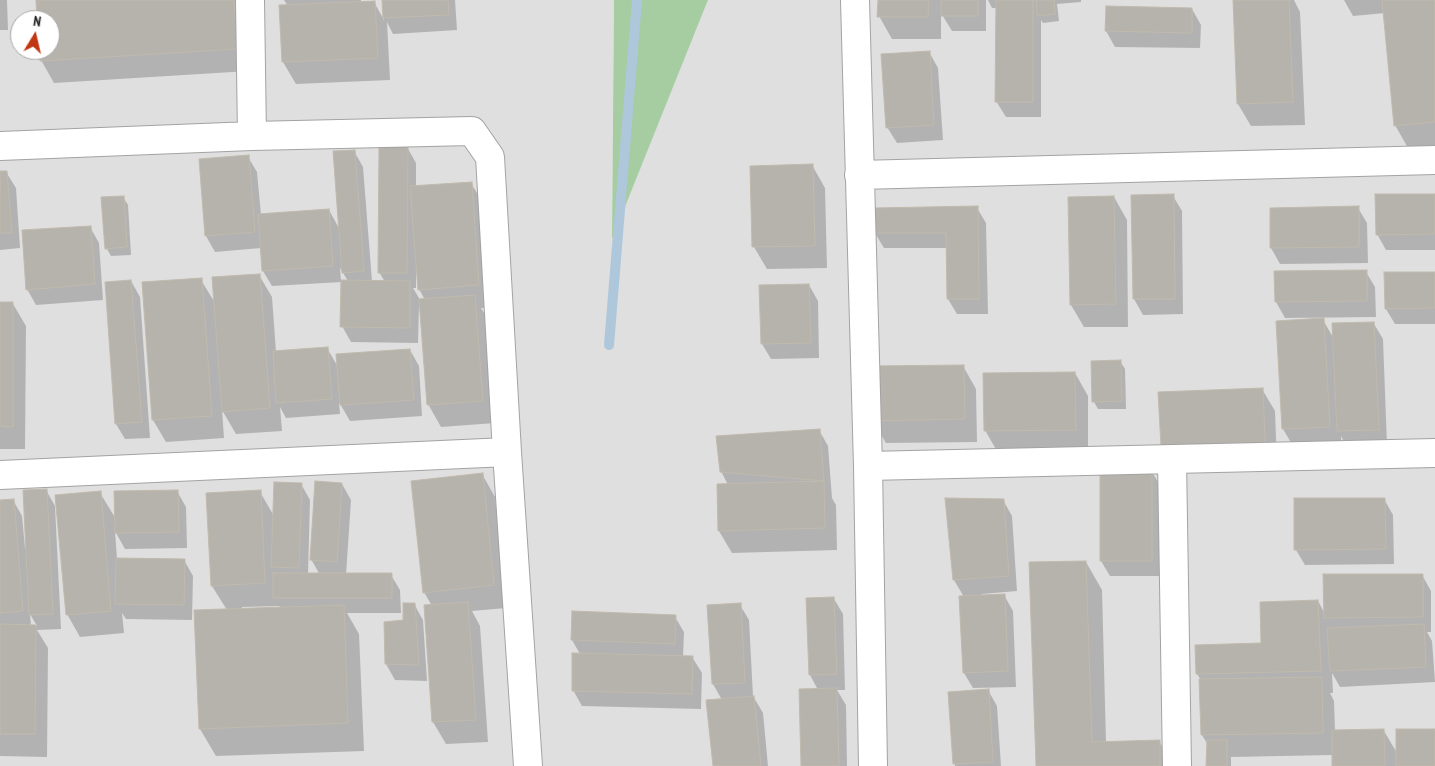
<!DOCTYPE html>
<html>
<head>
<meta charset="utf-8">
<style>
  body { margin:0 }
  #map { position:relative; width:1435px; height:766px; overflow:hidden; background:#f1f0e9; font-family:"PT Sans Narrow",sans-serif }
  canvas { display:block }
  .north { position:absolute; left:10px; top:10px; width:50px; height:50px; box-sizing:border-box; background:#fff; border:1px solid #a7a7a7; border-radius:50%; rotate:9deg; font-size:14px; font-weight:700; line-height:20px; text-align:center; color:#222 }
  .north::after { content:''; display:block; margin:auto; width:18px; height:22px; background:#c03713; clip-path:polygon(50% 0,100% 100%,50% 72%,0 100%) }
</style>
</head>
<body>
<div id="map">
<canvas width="1435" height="766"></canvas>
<div class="north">N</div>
</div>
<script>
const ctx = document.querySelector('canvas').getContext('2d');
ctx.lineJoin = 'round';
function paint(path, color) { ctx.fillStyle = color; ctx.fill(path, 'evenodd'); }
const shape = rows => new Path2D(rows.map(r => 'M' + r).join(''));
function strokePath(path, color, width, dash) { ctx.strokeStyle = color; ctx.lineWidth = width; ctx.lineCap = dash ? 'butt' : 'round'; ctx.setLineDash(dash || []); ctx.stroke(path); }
paint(shape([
  [0,0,614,0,612,238,708,0,1435,0,1435,766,0,766],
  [20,20,50,20,50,50,20,50]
]), '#e0dfdf');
paint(shape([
  [614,0,708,0,612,239]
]), '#a6cca2');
paint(shape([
  [0,0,7,0,8,30,0,30],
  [37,0,244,0,249,71,54,83,41,60,40,50,50,50,50,20,38,20],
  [284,0,361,0,361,3,374,2,384,20,383,0,455,0,457,30,393,34,387,22,390,80,296,84,283,62,288,6],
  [879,0,986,0,986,31,952,31,941,13,941,39,892,39,879,16],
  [988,0,1081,0,1081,2,1057,4,1059,21,1043,23,1041,20,1041,117,1006,117,996,101,997,8,992,8],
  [1234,0,1294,0,1300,12,1305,125,1251,126,1238,104],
  [1344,0,1435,0,1435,145,1408,148,1395,125,1385,13,1353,16],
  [1192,9,1201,25,1200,48,1115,47,1106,31],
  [929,52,938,68,943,140,897,143,887,127],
  [407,147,416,163,416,187,471,183,484,205,491,308,481,308,487,318,495,423,441,427,428,404,421,306,419,306,418,343,351,342,342,326,342,282,272,286,263,271,261,248,215,252,206,236,201,160,248,157,257,172,261,215,329,210,340,230,354,151,363,167,372,281,385,282,379,272],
  [340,268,348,281,341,281],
  [416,268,418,268,419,289,425,300,419,300,419,298,413,288,416,288],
  [812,165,825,188,827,268,767,269,754,247],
  [6,172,16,188,20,248,0,250,0,173],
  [1435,195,1435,250,1386,250,1377,234],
  [1173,196,1182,211,1183,314,1143,315,1134,299],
  [123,197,128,205,131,255,111,256,107,249],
  [1114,197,1127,220,1128,327,1084,327,1071,305],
  [977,208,986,223,988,314,957,314,948,299,947,248,884,248,875,233],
  [1358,208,1367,223,1368,263,1280,264,1271,248],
  [90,227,99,243,103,300,36,305,27,289],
  [1366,272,1375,287,1376,317,1285,318,1276,302],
  [1435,273,1435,324,1395,324,1386,309],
  [259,275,272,297,276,352,327,348,338,367,410,350,419,366,422,416,350,421,339,402,340,414,286,418,280,407,282,431,236,434,222,410,224,438,166,442,153,420,201,280,215,303],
  [131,281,140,297,150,438,125,439,116,424],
  [809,285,818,301,819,358,771,359,762,344],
  [0,303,13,304,26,326,25,449,0,449],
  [1323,320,1334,339,1374,324,1383,339,1387,445,1347,447,1341,436,1342,449,1296,451,1283,429],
  [1120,361,1125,369,1126,409,1098,409,1094,402],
  [963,366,976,389,977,442,886,443,873,421],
  [1075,373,1088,396,1088,452,998,453,985,430],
  [1262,389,1275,411,1277,464,1175,468,1159,393],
  [819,430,828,446,832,498,836,505,837,550,732,553,719,531,728,485,721,471],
  [1152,472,1161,487,1161,576,1110,576,1101,561],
  [482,474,495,497,506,608,472,611,480,626,488,742,446,744,433,722,432,606,424,592],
  [301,484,310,500,308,575,320,575,311,559,342,484,351,500,346,575,391,575,400,590,401,613,347,613,359,634,364,751,216,756,200,729,227,610,212,586,260,492,274,516],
  [279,606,281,608,242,610,242,607],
  [46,490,55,506,61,629,37,630,48,648,47,757,0,756,0,501,13,500,22,516,25,548,27,548],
  [30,614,37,626,31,626],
  [177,491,186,507,187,548,125,549,115,531,117,559,184,560,193,576,192,620,126,619,122,613,124,633,80,637,67,614,100,493,116,519],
  [1384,499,1393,515,1394,564,1305,565,1296,550],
  [1003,500,1012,516,1017,591,982,594,982,596,1004,595,1013,611,1016,687,973,688,964,673,964,597,954,580],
  [1086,562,1102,590,1106,743,1159,741,1173,766,1037,766],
  [1422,575,1431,591,1431,632,1427,632,1432,641,1435,682,1340,687,1332,673,1333,693,1330,693,1334,701,1335,731,1384,731,1397,753,1435,730,1435,766,1333,766,1333,755,1231,757,1231,766,1208,766,1208,745,1202,735,1201,680,1197,674,1262,644,1318,601,1325,614],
  [834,599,843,614,845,690,837,690,846,705,847,766,802,766,818,690,810,675],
  [414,604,423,620,427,681,395,680,386,664,385,623,405,621],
  [740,605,749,620,753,696,763,713,768,766,714,766,722,700,713,684],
  [675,617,684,632,683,657,692,657,702,673,701,709,582,706,573,690,580,654,572,640],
  [988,690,997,706,1001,766,955,766,949,693]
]), '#0003');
strokePath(shape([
  [609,345,637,0]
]), '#aec7da', 10);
const building = shape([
  [36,0,234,0,237,49,40,61,39,50,50,50,50,20,37,20,36,0],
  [382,0,448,0,449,15,383,18,382,0],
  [878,0,929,0,928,17,877,17,878,0],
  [941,0,978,0,978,16,941,16,941,0],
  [996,0,1033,0,1033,102,995,102,996,0],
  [1036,0,1054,0,1055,14,1037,16,1036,0],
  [1233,0,1289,0,1293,102,1237,104,1233,0],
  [1382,0,1435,0,1435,122,1394,126,1382,0],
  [375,1,378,58,282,62,279,5,375,1],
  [1106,6,1192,8,1192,33,1105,31,1106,6],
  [930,51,934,125,886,128,881,54,930,51],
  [379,146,408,146,407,273,378,273,379,146],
  [355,150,364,271,342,273,333,151,355,150],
  [249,155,255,232,205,236,199,159,249,155],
  [813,164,815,246,752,247,750,166,813,164],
  [0,171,7,171,12,233,0,233,0,171],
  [472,182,479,285,418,290,410,186,472,182],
  [1174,194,1175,299,1133,299,1131,195,1174,194],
  [1375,194,1435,194,1435,234,1376,235,1375,194],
  [124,196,127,247,105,249,101,197,124,196],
  [1114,196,1116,304,1070,305,1068,197,1114,196],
  [978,206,979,299,947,299,946,233,874,233,874,208,978,206],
  [1359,206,1359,247,1270,248,1270,208,1359,206],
  [329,209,333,266,262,271,258,214,329,209],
  [91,226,95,284,26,290,22,230,91,226],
  [1367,270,1367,301,1275,302,1274,271,1367,270],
  [1384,272,1435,272,1435,308,1385,309,1384,272],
  [260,274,270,408,222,412,212,277,260,274],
  [202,278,212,416,152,420,142,282,202,278],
  [131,280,142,422,115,424,105,282,131,280],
  [341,280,410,281,410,328,340,327,341,280],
  [809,284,811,343,761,344,759,285,809,284],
  [475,295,483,401,427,405,419,299,475,295],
  [0,302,13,302,13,427,0,426,0,302],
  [1324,318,1330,427,1282,429,1276,321,1324,318],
  [1374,322,1379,430,1337,431,1332,323,1374,322],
  [328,347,332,399,276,403,273,351,328,347],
  [410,349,414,400,340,405,336,354,410,349],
  [1121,360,1122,401,1092,402,1091,361,1121,360],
  [964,365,965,419,872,421,871,366,964,365],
  [1075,372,1076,430,984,431,983,373,1075,372],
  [1263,388,1265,442,1161,446,1158,392,1263,388],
  [820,429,824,481,720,472,716,436,820,429],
  [1100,470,1152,470,1152,561,1100,561,1100,470],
  [483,473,494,585,423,593,411,481,483,473],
  [315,481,342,483,337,562,310,560,315,481],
  [824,481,825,528,718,531,717,484,824,481],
  [274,482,302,483,299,568,271,567,274,482],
  [47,489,53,614,29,615,23,490,47,489],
  [178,490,179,532,115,533,114,491,178,490],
  [261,490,265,583,211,586,206,493,261,490],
  [101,491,111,611,66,615,55,495,101,491],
  [945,498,1004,499,1009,576,953,580,945,498],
  [1294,498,1385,498,1386,549,1294,550,1294,498],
  [14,499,23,611,0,613,0,500,14,499],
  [116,558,185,559,184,605,115,604,116,558],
  [1086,561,1092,742,1160,740,1160,766,1036,766,1029,562,1086,561],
  [273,573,392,573,392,598,273,598,273,573],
  [1323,574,1423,574,1423,617,1324,618,1323,574],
  [1005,594,1008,671,963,673,959,596,1005,594],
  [834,597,837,674,809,675,806,598,834,597],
  [1318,600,1321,671,1196,674,1195,645,1261,643,1260,602,1318,600],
  [468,602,476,720,432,722,424,605,468,602],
  [403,603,415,603,419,665,385,664,384,622,403,620,403,603],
  [741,603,745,683,712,684,707,605,741,603],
  [344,605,348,723,199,729,194,610,344,605],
  [572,611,676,615,675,644,571,640,572,611],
  [0,624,36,625,35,734,0,734,0,624],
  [1424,624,1426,667,1330,671,1327,628,1424,624],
  [572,653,693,656,692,694,572,691,572,653],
  [1322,677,1323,733,1201,735,1199,679,1322,677],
  [837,688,839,766,801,766,799,689,837,688],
  [989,689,993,762,953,764,948,692,989,689],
  [754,696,761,766,713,766,706,700,754,696],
  [1384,729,1385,766,1332,766,1332,730,1384,729],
  [1396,729,1435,729,1435,766,1396,766,1396,729],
  [1207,740,1227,740,1227,766,1206,766,1207,740]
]);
paint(building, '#b6b3ac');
strokePath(building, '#c1baad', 1);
const minor = shape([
  [250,0,252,136],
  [855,0,868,466,873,766],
  [0,146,252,136,472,131,490,157,507,452,528,766],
  [859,175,1435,160],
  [1172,460,1177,766],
  [868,466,1435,453],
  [0,475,507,452]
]);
strokePath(minor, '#a3a3a3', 30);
strokePath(minor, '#fff', 28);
</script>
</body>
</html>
